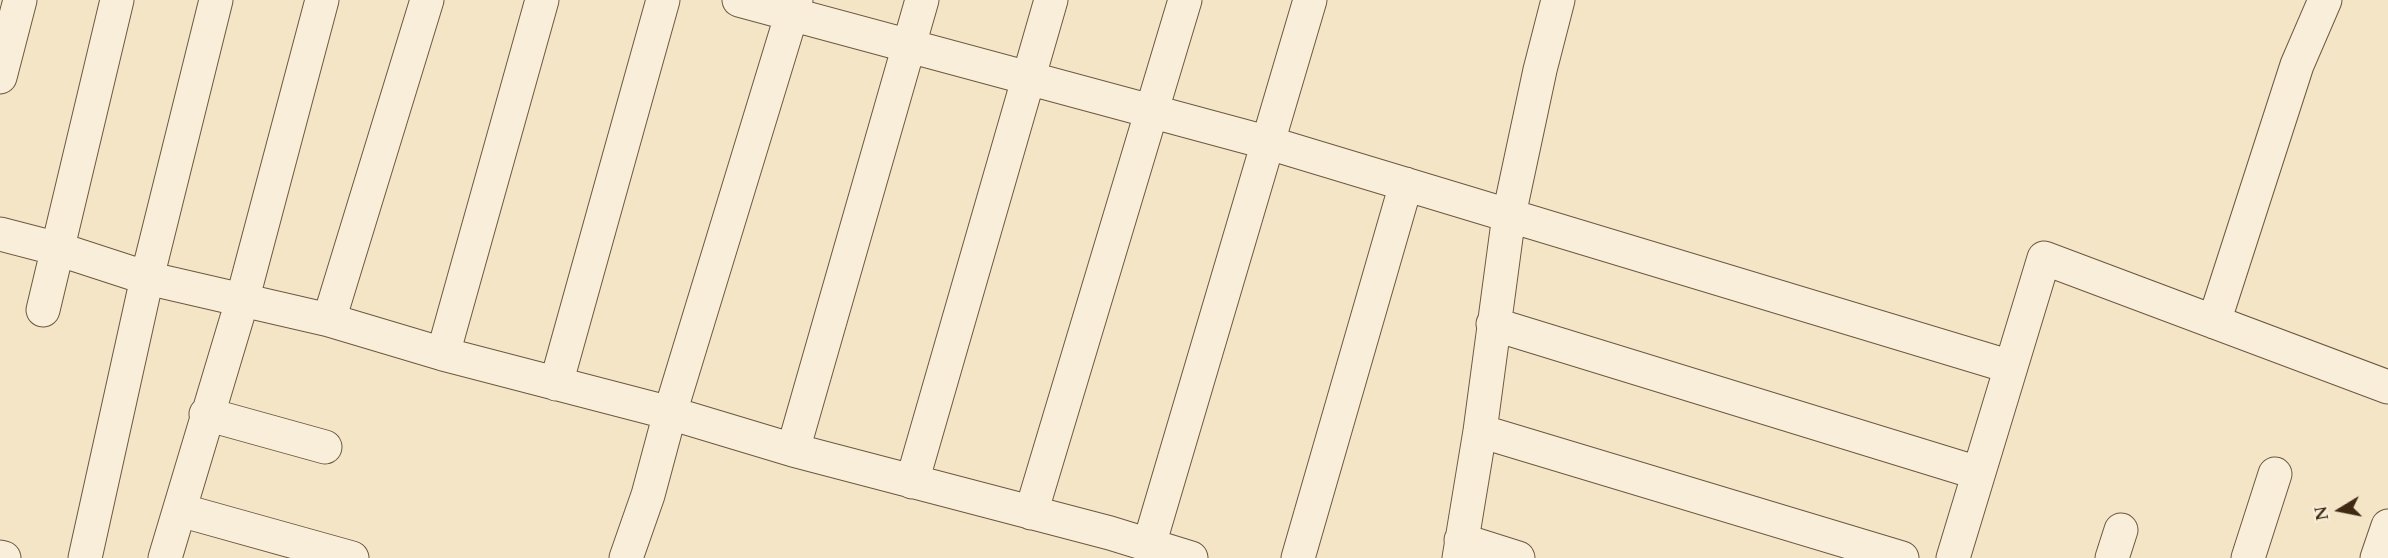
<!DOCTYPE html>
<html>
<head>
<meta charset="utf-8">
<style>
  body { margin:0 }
  #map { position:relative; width:2388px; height:558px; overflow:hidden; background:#f4e5c6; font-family:Cardo,serif }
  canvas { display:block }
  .north { position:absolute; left:2310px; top:480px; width:60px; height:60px; -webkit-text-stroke:4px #f8eeda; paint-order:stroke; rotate:260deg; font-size:16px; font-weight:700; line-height:24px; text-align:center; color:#3f2914 }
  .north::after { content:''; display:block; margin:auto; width:21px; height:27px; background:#3f2914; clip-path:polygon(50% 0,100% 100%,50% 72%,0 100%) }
</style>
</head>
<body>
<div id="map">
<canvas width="2388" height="558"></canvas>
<div class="north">N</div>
</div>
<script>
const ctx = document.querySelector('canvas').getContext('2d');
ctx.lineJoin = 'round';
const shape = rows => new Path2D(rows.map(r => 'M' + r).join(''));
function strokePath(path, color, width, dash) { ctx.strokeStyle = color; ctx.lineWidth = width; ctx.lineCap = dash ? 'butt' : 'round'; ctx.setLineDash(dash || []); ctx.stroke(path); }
const minor = shape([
  [739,0,1269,143,2011,367],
  [0,77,20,0],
  [0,234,58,249,147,278,329,320,443,354,670,413,793,450,1110,533,1191,558],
  [43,310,117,0],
  [329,320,427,0],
  [2214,322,2297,65,2325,0],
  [1493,324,1978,473],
  [443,354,542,0],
  [556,384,663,0],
  [206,414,325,447],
  [1480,431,1902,558],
  [793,450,922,0],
  [912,482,1051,0],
  [180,510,352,558],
  [1031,513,1185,0],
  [1461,540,1518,558],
  [1149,545,1310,0],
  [0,557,4,558],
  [85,558,147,278,216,0],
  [165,558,242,301,322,0],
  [626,558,648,495,670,413,796,0],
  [1298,558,1406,184],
  [1459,558,1480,431,1509,215,1540,70,1558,0],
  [1953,558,2044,258,2388,387],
  [2112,558,2121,530],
  [2248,558,2275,474],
  [2377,558,2388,526]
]);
strokePath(minor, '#6c5840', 35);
strokePath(minor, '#f8eeda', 33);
</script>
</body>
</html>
